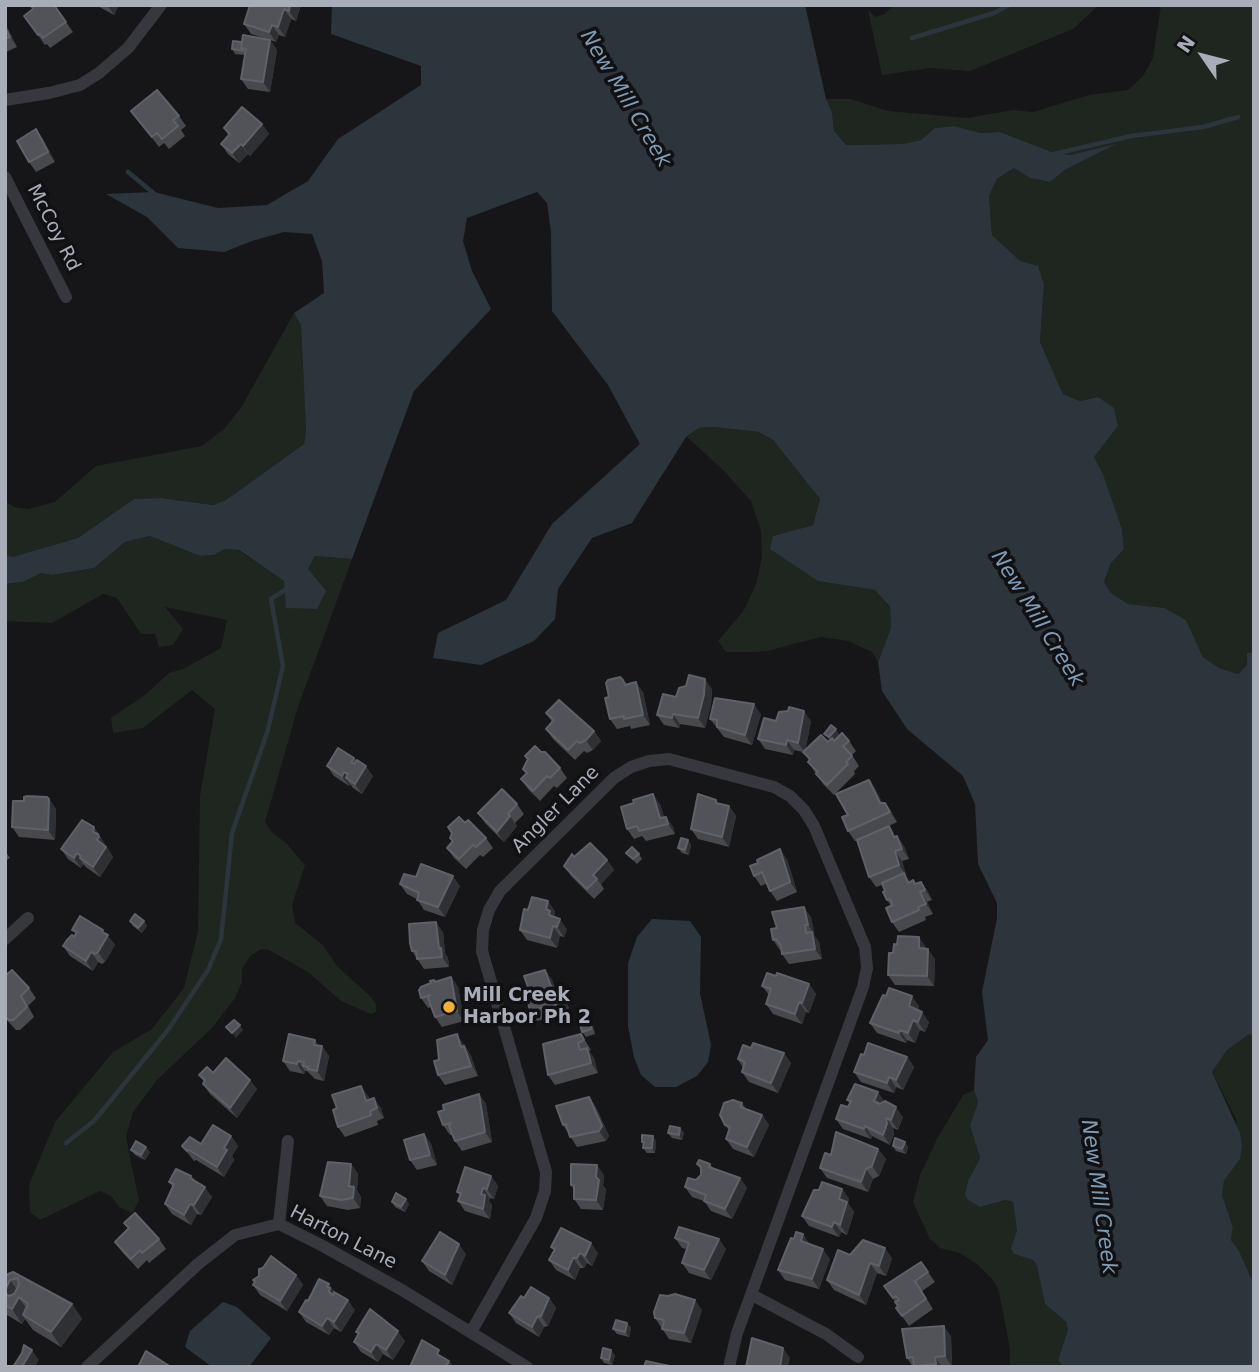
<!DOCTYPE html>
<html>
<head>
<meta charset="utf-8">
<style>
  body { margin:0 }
  #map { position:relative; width:1259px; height:1372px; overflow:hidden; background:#161618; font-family:"DejaVu Sans",sans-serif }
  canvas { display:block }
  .frame { position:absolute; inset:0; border:7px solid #a8adb8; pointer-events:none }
  .north { position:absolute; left:1168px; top:21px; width:70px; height:70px; -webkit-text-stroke:5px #111113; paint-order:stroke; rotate:305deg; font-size:19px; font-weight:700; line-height:28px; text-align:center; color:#a8adb8 }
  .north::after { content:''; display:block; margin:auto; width:24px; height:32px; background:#a8adb8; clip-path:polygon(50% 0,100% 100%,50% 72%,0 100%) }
</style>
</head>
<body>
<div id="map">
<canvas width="1259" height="1372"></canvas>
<div class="frame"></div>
<div class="north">N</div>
</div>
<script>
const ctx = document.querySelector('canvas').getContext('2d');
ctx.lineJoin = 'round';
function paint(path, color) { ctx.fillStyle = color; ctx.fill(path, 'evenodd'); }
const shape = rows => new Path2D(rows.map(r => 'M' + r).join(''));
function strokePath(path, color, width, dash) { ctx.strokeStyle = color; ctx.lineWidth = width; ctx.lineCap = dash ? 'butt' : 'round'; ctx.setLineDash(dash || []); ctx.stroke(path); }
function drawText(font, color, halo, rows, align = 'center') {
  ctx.font = font + ' "DejaVu Sans",sans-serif'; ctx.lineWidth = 7; ctx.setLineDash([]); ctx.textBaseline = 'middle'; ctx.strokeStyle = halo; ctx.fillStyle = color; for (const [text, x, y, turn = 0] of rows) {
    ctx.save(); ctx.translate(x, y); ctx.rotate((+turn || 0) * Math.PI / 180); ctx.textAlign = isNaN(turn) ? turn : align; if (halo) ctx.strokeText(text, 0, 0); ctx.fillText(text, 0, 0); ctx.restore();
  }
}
paint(shape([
  [894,5,1099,5,1073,29,970,71,930,68,882,75,868,10,875,17,885,14],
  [1161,5,1254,5,1254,652,1247,653,1247,665,1238,674,1219,668,1203,657,1186,620,1165,608,1128,604,1111,593,1104,582,1111,563,1124,549,1122,529,1103,474,1094,457,1118,426,1098,397,1080,401,1063,394,1040,342,1044,285,992,235,989,196,997,179,1014,168,1030,178,1050,182,1065,170,1113,145,1070,155,1052,152,1000,132,981,133,954,126,935,128,921,140,903,144,846,145,834,131,832,112,826,99,851,99,888,111,967,118,1013,110,1033,112,1089,95,1128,90,1143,76,1153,58],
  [294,313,301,325,306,430,304,444,226,500,213,505,161,498,134,499,78,538,12,557,5,554,5,501,14,507,28,509,55,502,96,466,202,446,224,429,241,408],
  [714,427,759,432,773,440,820,499,813,525,773,536,818,581,876,590,890,608,891,628,878,662,872,652,848,641,821,637,767,651,753,652,726,652,718,641,744,610,756,584,762,558,761,531,751,501,723,470,687,437,699,428],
  [150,536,200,556,214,555,225,549,238,550,284,581,308,569,315,556,352,559,298,707,265,822,272,832,287,844,305,865,292,905,295,923,323,945,337,966,370,996,376,1004,376,1012,371,1014,341,1001,308,972,269,950,262,949,251,955,242,969,242,982,235,998,212,1028,157,1080,133,1112,126,1137,139,1201,132,1213,119,1207,111,1196,100,1191,40,1220,30,1212,29,1185,55,1122,113,1052,152,1029,184,988,198,931,200,796,215,709,192,690,143,728,113,733,111,718,145,695,169,673,183,669,221,648,227,620,165,607,183,629,173,645,159,647,155,634,141,634,117,598,103,594,52,623,5,621,5,584,23,582,41,573,53,575,94,568,125,542],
  [1254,1034,1254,1284,1239,1251,1231,1240,1233,1227,1222,1195,1224,1181,1240,1159,1236,1119,1212,1072,1227,1050,1248,1035],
  [974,1090,978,1102,970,1127,980,1158,968,1181,980,1207,1007,1200,1013,1202,1017,1231,1014,1254,1033,1260,1037,1266,1045,1304,1066,1322,1068,1328,1058,1360,1063,1367,1010,1367,1010,1349,999,1291,993,1280,978,1265,960,1253,940,1248,930,1239,913,1202,920,1175,937,1139,963,1095]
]), '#1e261f');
paint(shape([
  [332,5,805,5,826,99,832,112,834,131,846,145,903,144,921,140,935,128,954,126,981,133,1000,132,1052,152,1070,155,1116,144,1065,170,1050,182,1030,178,1014,168,997,179,989,196,992,235,1020,261,1038,266,1044,285,1040,342,1063,394,1080,401,1098,397,1114,408,1118,426,1094,457,1103,474,1122,529,1124,549,1111,563,1104,582,1111,593,1128,604,1165,608,1186,620,1203,657,1219,668,1238,674,1247,665,1247,653,1254,652,1254,1034,1248,1035,1227,1050,1212,1072,1240,1133,1242,1146,1240,1159,1224,1181,1222,1195,1233,1227,1231,1240,1239,1251,1254,1284,1254,1367,1063,1367,1058,1360,1068,1329,1066,1322,1045,1304,1037,1266,1033,1260,1014,1254,1011,1248,1017,1231,1013,1202,1006,1200,980,1207,968,1200,965,1194,968,1181,980,1158,970,1126,978,1102,974,1090,976,1057,988,1040,982,992,997,918,997,903,978,864,975,804,963,776,907,729,882,691,878,662,891,628,890,607,875,590,818,581,770,549,773,536,813,525,820,499,773,440,759,432,714,427,699,428,686,437,632,523,592,538,558,589,555,619,534,641,481,665,433,658,438,633,506,600,552,524,640,444,608,385,552,311,551,232,547,203,537,192,467,218,463,241,472,271,491,309,414,391,352,559,315,556,308,569,326,591,317,609,286,608,284,581,239,550,225,549,214,555,200,556,150,536,125,542,94,568,53,575,41,573,23,582,5,584,5,554,12,557,78,538,134,499,161,498,213,505,226,500,304,444,306,430,301,325,294,313,324,293,322,261,312,234,284,232,252,241,224,252,178,248,147,217,106,194,154,192,218,208,267,205,308,181,338,139,421,85,421,66,331,34],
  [652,919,690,921,701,937,700,993,711,1045,708,1062,697,1076,676,1087,655,1087,641,1075,634,1057,628,1026,628,963,637,937],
  [223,1302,237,1307,271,1338,249,1367,212,1367,185,1347,190,1331]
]), '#2c353c');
strokePath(shape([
  [912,38,994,13,1009,5],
  [1054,154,1131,136,1203,127,1238,117],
  [128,172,157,196],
  [66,1143,94,1121,168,1030,208,970,221,939,232,833,267,733,283,666,271,599,288,588]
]), '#2c353c', 4.5);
strokePath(shape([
  [5,100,49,93,80,85,99,73,128,48,161,5],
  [5,177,66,297],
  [5,939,28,918],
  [279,1224,288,1141],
  [752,1295,826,1334,858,1357],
  [471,1332,536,1218,545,1191,546,1172,482,951,483,930,489,910,500,891,614,778,631,767,649,761,669,759,774,787,790,796,804,810,814,826,865,947,867,968,863,987,737,1333,729,1367],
  [87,1367,198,1264,235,1235,279,1224,321,1245,402,1290,527,1367]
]), '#37383d', 12);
paint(shape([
  [54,5,73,32,50,48,47,44,45,45,24,16],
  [96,5,119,5,114,15],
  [250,5,301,5,296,21,291,19,285,37,279,35,276,42,251,34,244,24],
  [5,23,17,47,6,52,5,50],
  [270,40,277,50,270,92,248,89,241,79,245,55,235,54,232,49,242,42],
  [131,111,179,116,186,126,181,130,185,136,169,149,164,143,159,147],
  [262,124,269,134,250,156,248,154,239,163,228,154,221,144,228,135,224,128],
  [43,139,55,162,36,172,29,162],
  [623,680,627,684,643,692,650,725,631,729,630,726,617,729,610,719,609,697],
  [712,689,711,705,705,728,680,724,679,728,664,725,657,715,676,697],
  [546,713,594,731,601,741,593,750,587,753,584,751,575,760,553,739,546,729,552,722],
  [761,714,752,745,724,737,710,719],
  [776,721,811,721,805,751,828,742,830,740,824,734,839,734,834,741,849,741,856,751,852,755,859,766,854,771,855,774,834,795,823,784,808,762,809,760,803,752,794,750,793,755,765,749,758,739],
  [525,756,560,768,567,778,557,788,554,786,540,801,528,789,521,779,526,774,523,769,528,760],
  [354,758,373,776,362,794,353,788,350,784,349,786,334,776,327,766],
  [869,780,876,790,882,803,885,803,892,813,897,822,872,834,896,836,904,846,909,859,902,861,906,875,905,875,910,882,913,880,916,884,921,882,928,892,932,900,927,902,933,914,925,917,926,920,899,932,892,922,891,906,887,900,885,891,882,885,876,887,869,877,857,841,855,841,848,831,848,815],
  [49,799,56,809,55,840,19,837,12,827,24,801],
  [716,800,719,804,729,806,736,816,729,847,698,839,691,829],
  [517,804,524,814,515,823,517,826,504,842,485,823,478,813],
  [660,804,664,817,666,817,673,827,675,834,646,841,642,836,634,839,627,829],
  [465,823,486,838,493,848,483,857,480,855,466,869,454,858,447,848,453,842,450,838],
  [94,827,113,857,100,877,87,868,83,864,81,868,68,859,61,849],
  [688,840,691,845,689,855,682,853,678,848],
  [5,851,10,858,5,861],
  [626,853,639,854,642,859,637,864],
  [574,857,607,860,614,870,601,884,604,889,594,899,571,876,564,866],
  [787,859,797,892,777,901,770,891,767,883,761,886,754,876],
  [400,884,460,886,445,917,424,910,417,899,407,894],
  [528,910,555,911,554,916,567,929,564,937,560,936,557,948,527,940,520,930],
  [811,917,814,935,819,942,822,959,789,964,782,954,781,950,780,950,773,940],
  [130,921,144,921,147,926,142,933,133,926],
  [72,930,107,935,115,945,105,962,102,964,98,962,93,971,70,956,63,946,76,934],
  [443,932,445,953,448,958,449,967,424,969,412,951],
  [926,947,926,949,935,959,934,986,895,985,888,975,893,953],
  [545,970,552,980,555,990,566,999,570,1012,537,1021,530,1011,528,987],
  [5,976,29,988,36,998,28,1006,34,1017,20,1030,16,1030,5,1018],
  [451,977,458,987,464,1021,442,1027,435,1017,432,1007,428,1008,421,998,434,980,436,982],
  [809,984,816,994,809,1013,806,1012,802,1024,773,1014,766,1004,769,995,762,986],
  [919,1006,918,1010,929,1022,925,1032,920,1030,915,1043,907,1040,906,1043,877,1033,870,1023],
  [590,1022,593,1027,595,1034,586,1037,582,1032],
  [581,1034,591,1050,589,1051,594,1058,598,1073,555,1085,548,1075],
  [464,1044,471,1056,478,1076,445,1085,438,1075,439,1060],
  [319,1046,322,1046,329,1056,324,1081,315,1079,307,1071,305,1071,304,1074,290,1071,283,1061],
  [864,1055,907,1057,914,1067,903,1090,896,1087,894,1093,861,1082,854,1072],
  [738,1059,791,1063,778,1093,749,1082,742,1072,743,1068],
  [213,1073,257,1089,237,1118,210,1094,203,1084,204,1082,199,1075],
  [479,1094,486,1104,492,1142,462,1151,455,1141,452,1135,450,1135,443,1125,444,1110],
  [368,1096,370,1100,381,1108,384,1118,377,1121,378,1125,345,1137,338,1127],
  [589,1097,596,1107,609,1136,606,1141,577,1147,563,1125],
  [847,1100,884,1101,903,1117,898,1130,893,1128,894,1134,890,1145,872,1136,871,1139,843,1129,836,1119,848,1107,850,1104],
  [742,1103,746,1109,762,1115,769,1125,754,1157,733,1149,726,1139,729,1130,725,1125],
  [680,1128,684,1133,682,1140,672,1138,668,1133],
  [424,1134,431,1144,437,1165,417,1170,410,1160],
  [231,1136,238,1146,232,1156,234,1160,224,1177,196,1160,194,1161,182,1146,201,1144],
  [656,1141,655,1153,647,1153,643,1148,644,1145,642,1142],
  [905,1142,908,1147,906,1154,896,1151,893,1146],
  [878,1149,886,1159,879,1176,873,1179,868,1192,827,1178,820,1168,831,1155],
  [131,1150,150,1152,145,1160,135,1155],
  [351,1164,358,1174,357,1190,361,1197,360,1208,348,1210,327,1206,320,1196],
  [697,1164,710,1164,713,1168,740,1178,747,1188,732,1219,711,1211,704,1201,692,1197,685,1187,701,1175,701,1170],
  [604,1175,603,1186,606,1189,603,1210,581,1209,574,1199,574,1190,571,1185],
  [191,1176,212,1197,201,1215,197,1214,191,1225,172,1214,165,1204,173,1187,169,1182],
  [491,1176,498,1186,494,1199,490,1198,489,1201,492,1205,490,1219,465,1211,458,1201,460,1196,457,1192],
  [842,1189,849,1199,848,1203,854,1212,847,1235,841,1232,839,1237,809,1226,802,1216],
  [392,1202,409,1204,405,1212,395,1207],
  [124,1223,159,1239,166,1249,149,1263,147,1260,138,1269,122,1252,115,1242,128,1229],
  [675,1238,726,1249,711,1280,689,1273,682,1263,687,1249,682,1248],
  [810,1244,830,1259,819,1289,785,1280,778,1270],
  [551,1247,598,1253,592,1266,587,1263,584,1268,580,1268,575,1280,556,1270,549,1260,554,1251],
  [466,1254,452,1285,429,1271,422,1261],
  [850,1255,892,1258,886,1276,877,1273,866,1305,834,1290,827,1280],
  [921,1262,935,1282,922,1291,933,1309,909,1326,896,1308,898,1306,884,1286],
  [13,1272,72,1304,82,1319,61,1347,33,1330,25,1319,22,1324,7,1315,5,1312,5,1278],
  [296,1275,303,1285,287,1311,260,1295,253,1285,255,1282,253,1280],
  [329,1284,334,1292,355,1310,341,1332,334,1328,329,1335,306,1322,299,1312,308,1301],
  [524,1298,549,1298,556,1308,548,1326,544,1327,539,1337,516,1323,509,1313],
  [702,1310,691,1343,669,1339,655,1318],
  [627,1323,631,1328,629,1337,617,1334,613,1329],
  [356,1332,405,1341,393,1360,383,1354,378,1362,361,1352,354,1342,358,1334],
  [951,1336,952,1366,913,1367,907,1358],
  [615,1355,612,1365,604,1363,601,1358]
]), '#47494d');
paint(shape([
  [107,5,119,5,114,15],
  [290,5,301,5,296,21,289,11],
  [284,9,291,19,285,37,278,27],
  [5,23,17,47,10,37,5,27],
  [272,25,279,35,276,42,269,32],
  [270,40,277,50,270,92,263,82],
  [262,124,269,134,250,156,243,146],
  [36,129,43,139,55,162,48,152],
  [241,144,248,154,239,163,232,153],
  [705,679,712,689,711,705,705,728,698,718],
  [636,682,643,692,650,725,643,715],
  [754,704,761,714,752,745,745,735],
  [804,711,811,721,805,753,798,743],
  [673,714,680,724,679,728,672,718],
  [836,729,839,734,833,742,829,737],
  [594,731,601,741,593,750,586,740],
  [787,740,794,750,793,755,786,745],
  [366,766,373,776,362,794,355,784],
  [344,772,351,781,346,778,350,784,349,786,342,776],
  [869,780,876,790,887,813,880,803],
  [653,794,660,804,666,824,660,818],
  [49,799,56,809,55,840,48,830],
  [885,803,892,813,897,822,890,812],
  [729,806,736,816,729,847,722,837],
  [510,816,517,826,504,842,497,832],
  [666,817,673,827,675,834,668,824],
  [94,827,113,857,100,877,93,867,97,840,93,832],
  [897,836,904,846,909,859,902,849],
  [688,840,691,845,689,855,685,850],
  [780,849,787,859,797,892,790,882],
  [895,851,902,861,906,875,899,865],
  [77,853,83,864,81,868,74,858],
  [607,860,614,870,601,884,593,875],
  [453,876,460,886,445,917,438,907],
  [913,880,927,902,933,914,926,904],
  [921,882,928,892,932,900,925,890],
  [548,901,555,911,554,917,556,925,546,909],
  [804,907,811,917,815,935,808,925],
  [560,919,567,929,564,937,557,927],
  [144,921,147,926,142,933,138,928],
  [436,922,443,932,445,953,448,958,449,967,442,957,439,948],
  [553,926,560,936,557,948,550,938],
  [103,930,115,945,105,962,98,952,102,932],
  [812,932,819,942,822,959,815,949],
  [919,937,926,947,926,958,919,948],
  [928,949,935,959,934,986,927,976],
  [91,952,98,962,93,971,86,961],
  [545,970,552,980,557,994,550,984],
  [451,977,458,987,464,1021,457,1011],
  [809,984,816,994,809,1013,802,1003],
  [559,989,566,999,570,1012,563,1002],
  [912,996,919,1006,916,1016,909,1006],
  [799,1002,806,1012,802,1024,795,1014],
  [922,1012,929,1022,925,1032,918,1022],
  [913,1020,920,1030,915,1043,908,1033],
  [240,1025,243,1030,236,1038,232,1033],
  [900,1030,907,1040,906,1043,899,1033],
  [457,1034,471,1056,478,1076,461,1047],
  [315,1040,322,1050,322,1046,329,1056,324,1081,317,1071,314,1045],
  [587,1048,594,1058,598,1073,591,1063],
  [784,1053,791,1063,778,1093,771,1083],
  [907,1057,914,1067,903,1090,896,1080],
  [298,1061,305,1071,304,1074,297,1064],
  [889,1077,896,1087,894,1093,887,1083],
  [250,1080,257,1089,237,1118,230,1108],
  [361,1086,368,1096,373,1111,366,1101],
  [878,1092,885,1102,881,1111,874,1101],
  [479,1094,486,1104,492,1142,485,1132],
  [589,1097,596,1107,609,1136,606,1141,599,1131],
  [374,1098,381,1108,384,1118,377,1108],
  [896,1107,903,1117,898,1130,891,1120],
  [762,1115,769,1125,754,1157,747,1147],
  [886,1118,893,1128,894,1134,890,1145,883,1135],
  [865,1126,872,1136,871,1139,864,1129],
  [680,1128,684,1133,682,1140,679,1135],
  [424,1134,431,1144,437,1165,430,1155],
  [231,1136,238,1146,232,1156,234,1160,224,1177,217,1167,224,1148],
  [653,1136,656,1141,655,1153,652,1148],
  [905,1142,908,1147,906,1154,902,1149],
  [146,1147,150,1152,145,1160,141,1155],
  [878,1149,886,1159,879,1176,872,1166],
  [351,1164,358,1174,357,1190,361,1197,360,1208,353,1198,349,1186],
  [597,1165,604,1175,603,1186,606,1189,603,1210,596,1200],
  [866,1169,873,1179,868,1192,861,1182],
  [491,1176,498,1186,494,1199,487,1189],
  [740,1178,747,1188,732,1219,725,1209],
  [205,1187,212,1197,201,1215,194,1205],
  [483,1188,490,1198,489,1201,492,1205,490,1219,483,1209,481,1194],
  [842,1189,849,1199,848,1203,854,1212,847,1235,840,1225,839,1199],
  [406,1199,409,1204,405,1212,401,1207],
  [190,1204,197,1214,191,1225,184,1215],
  [834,1222,841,1232,839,1237,832,1227],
  [803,1234,810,1244,801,1241],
  [719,1239,726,1249,711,1280,704,1270],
  [591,1243,598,1253,592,1266,585,1256],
  [459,1244,466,1254,452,1285,445,1275],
  [885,1248,892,1258,886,1276,879,1266],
  [823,1249,830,1259,819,1289,812,1279],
  [580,1253,587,1263,584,1268,577,1258],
  [573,1258,580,1268,575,1280,568,1270],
  [870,1263,877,1273,866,1305,859,1295],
  [296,1275,303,1285,287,1311,280,1301],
  [10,1280,21,1295,19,1298,29,1312,23,1315,25,1319,22,1324,12,1309,5,1293,6,1288],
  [329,1284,336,1294,336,1302,329,1292,327,1287],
  [549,1298,556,1308,548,1326,541,1316],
  [348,1300,355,1310,341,1332,334,1322],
  [695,1300,702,1310,691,1343,684,1333],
  [72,1304,82,1319,61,1347,51,1332],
  [537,1317,544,1327,539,1337,532,1327],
  [327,1318,334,1328,329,1335,322,1326],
  [627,1323,631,1328,629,1337,625,1332],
  [944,1326,951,1336,952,1366,945,1356],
  [398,1331,405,1341,393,1360,386,1350],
  [376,1344,383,1354,378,1362,371,1352],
  [783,1348,790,1358,788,1367,780,1367],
  [32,1350,39,1360,35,1367,24,1367,23,1365],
  [611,1350,615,1355,612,1365,609,1360],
  [935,1357,942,1367,938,1367,936,1364],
  [449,1361,454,1367,446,1367]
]), '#2f3033');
const building = shape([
  [31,5,54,5,66,22,43,38,40,34,38,35,24,16,33,9,31,5],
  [250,5,290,5,289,11,284,9,278,27,272,25,269,32,244,24,250,5],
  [5,27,10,37,5,39,5,27],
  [243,35,270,40,263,82,241,79,246,49,241,48,243,35],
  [233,41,242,42,241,48,243,51,232,49,233,41],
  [157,90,179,116,173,120,178,126,162,139,157,133,152,137,131,111,157,90],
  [242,107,262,124,243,146,241,144,232,153,221,144,230,134,224,128,242,107],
  [36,129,48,152,29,162,17,141,36,129],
  [689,675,705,679,704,695,698,718,673,714,672,718,657,715,663,694,676,697,679,688,686,686,689,675],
  [620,677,623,680,625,685,636,682,643,715,624,719,624,716,610,719,605,698,609,697,606,683,608,680,620,677],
  [715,698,754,704,745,735,717,727,717,720,710,719,715,698],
  [559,700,594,731,586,740,580,743,577,741,568,750,546,729,554,720,546,713,559,700],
  [789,707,804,711,798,743,787,740,786,745,758,739,764,718,776,721,779,712,788,711,789,707],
  [831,725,836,729,829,737,824,734,831,725],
  [842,733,849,741,843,746,852,756,846,762,848,764,827,785,816,774,818,772,808,762,810,759,803,752,821,735,828,742,832,738,834,741,842,733],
  [535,746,541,752,545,752,560,768,550,778,547,776,533,791,521,779,527,773,523,769,528,759,525,756,535,746],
  [338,748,354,758,351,762,354,764,357,760,366,766,355,784,346,778,348,774,344,772,342,776,327,766,338,748],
  [869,780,880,803,885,803,890,812,848,831,842,817,848,815,836,794,869,780],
  [502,789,517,804,508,814,510,816,497,832,478,813,502,789],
  [653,794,660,818,666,817,668,824,639,831,637,826,627,829,621,807,634,803,633,800,653,794],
  [698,794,716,800,716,803,729,806,722,837,691,829,698,794],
  [27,796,47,797,49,799,48,830,12,827,13,801,24,801,24,797,27,796],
  [459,817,465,823,468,820,486,838,476,847,473,845,459,859,447,848,453,841,450,838,452,833,448,827,459,817],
  [82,820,94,827,93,832,98,834,99,837,97,840,106,847,93,867,80,858,81,856,77,853,74,858,61,849,82,820],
  [889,826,894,837,897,836,902,849,895,851,899,865,869,877,857,840,889,826],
  [681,838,688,840,685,850,678,848,681,838],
  [590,843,607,860,593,875,597,879,587,889,564,866,572,854,574,857,590,843],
  [632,847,639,854,633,859,626,853,632,847],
  [780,849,790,882,770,891,762,872,754,876,750,866,758,863,757,860,780,849],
  [421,864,453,876,438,907,417,900,419,893,400,884,404,874,416,877,421,864],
  [904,873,908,883,913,880,915,884,921,882,925,890,920,892,926,904,918,907,919,910,892,922,886,908,893,905,890,899,887,900,883,892,885,891,882,883,904,873],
  [532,897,548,901,546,909,550,911,549,915,560,919,557,927,553,926,550,938,520,930,524,909,528,910,532,897],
  [804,907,808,925,805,925,806,933,812,932,815,949,782,954,781,946,776,939,773,940,771,929,777,928,772,912,804,907],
  [135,914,144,921,138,928,130,921,135,914],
  [80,916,103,930,102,932,108,935,98,952,95,954,91,952,86,961,63,946,67,940,72,935,74,937,77,932,72,930,80,916],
  [436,922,439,948,441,948,442,957,417,959,416,951,412,951,410,943,409,924,436,922],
  [898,936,919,937,919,948,928,949,927,976,888,975,889,953,893,953,894,944,897,945,898,936],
  [12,970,29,988,21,996,27,1007,13,1020,9,1020,5,1016,5,976,12,970],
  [545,970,550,984,554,990,559,989,563,1002,530,1011,525,988,528,987,524,976,545,970],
  [767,973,776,976,777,973,809,984,802,1003,799,1002,795,1014,766,1004,771,989,762,986,767,973],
  [451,977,457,1011,435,1017,428,998,430,995,421,998,419,990,421,987,431,983,430,981,434,980,435,982,451,977],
  [889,988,912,996,909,1006,922,1012,918,1022,913,1020,908,1033,900,1030,899,1033,870,1023,883,995,886,996,889,988],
  [234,1020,240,1025,232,1033,226,1027,234,1020],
  [590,1022,591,1029,582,1032,580,1024,590,1022],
  [289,1034,315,1040,314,1045,322,1046,317,1071,308,1069,308,1067,303,1066,304,1062,298,1061,297,1064,283,1061,289,1034],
  [457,1034,461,1047,464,1046,471,1066,438,1075,434,1061,439,1060,437,1040,457,1034],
  [581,1034,584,1040,578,1043,580,1050,587,1048,591,1063,548,1075,543,1044,581,1034],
  [753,1043,784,1053,771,1083,742,1072,745,1062,738,1059,743,1045,751,1048,753,1043],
  [868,1043,907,1057,896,1080,889,1077,887,1083,854,1072,861,1054,864,1055,868,1043],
  [226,1058,250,1080,230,1108,203,1084,205,1080,199,1075,207,1067,213,1073,226,1058],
  [855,1084,878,1092,874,1101,880,1104,885,1101,896,1107,891,1120,886,1118,887,1124,883,1135,865,1126,864,1129,836,1119,841,1105,848,1107,851,1101,847,1100,855,1084],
  [361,1086,366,1101,374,1098,377,1108,370,1111,371,1115,338,1127,333,1110,337,1108,332,1095,361,1086],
  [479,1094,485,1132,455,1141,449,1126,451,1123,443,1125,438,1112,444,1110,443,1105,479,1094],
  [589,1097,602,1126,599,1131,570,1137,566,1124,563,1125,556,1106,589,1097],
  [733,1100,742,1103,740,1107,762,1115,747,1147,726,1139,730,1127,725,1125,720,1115,724,1103,733,1100],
  [213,1125,231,1136,224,1148,227,1150,217,1167,189,1150,187,1151,182,1146,190,1137,201,1144,213,1125],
  [670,1126,680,1128,679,1135,668,1133,670,1126],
  [836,1132,878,1149,872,1166,866,1169,861,1182,820,1168,825,1153,831,1155,836,1132],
  [424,1134,430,1155,410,1160,404,1140,424,1134],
  [642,1135,653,1136,652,1148,643,1148,644,1142,642,1142,642,1135],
  [895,1138,905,1142,902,1149,893,1146,895,1138],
  [136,1141,146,1147,141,1155,131,1150,136,1141],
  [699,1160,710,1164,709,1167,740,1178,725,1209,704,1201,706,1195,685,1187,688,1178,696,1180,701,1175,701,1167,697,1164,699,1160],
  [328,1162,351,1164,349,1186,354,1187,353,1198,341,1200,320,1196,328,1162],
  [571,1164,597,1165,596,1177,599,1180,596,1200,574,1199,574,1185,571,1185,571,1164],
  [465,1167,491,1176,487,1189,483,1188,481,1194,485,1195,483,1209,458,1201,461,1193,457,1192,465,1167],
  [176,1169,191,1176,190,1178,205,1187,194,1205,190,1204,184,1215,165,1204,174,1184,169,1182,176,1169],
  [822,1182,842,1189,839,1199,847,1202,840,1225,834,1222,832,1227,802,1216,814,1190,819,1190,822,1182],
  [396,1193,406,1199,401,1207,392,1202,396,1193],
  [135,1213,159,1239,142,1253,140,1250,131,1259,115,1242,129,1228,124,1223,135,1213],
  [679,1227,719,1239,704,1270,682,1263,689,1243,675,1238,679,1227],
  [561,1228,591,1243,585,1256,580,1253,577,1258,573,1258,568,1270,549,1260,555,1249,551,1247,561,1228],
  [440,1232,459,1244,445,1275,422,1261,440,1232],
  [796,1232,803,1234,801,1241,823,1249,812,1279,778,1270,791,1238,794,1239,796,1232],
  [863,1240,885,1248,879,1266,870,1263,859,1295,827,1280,838,1250,850,1255,863,1240],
  [271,1256,296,1275,280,1301,253,1285,255,1281,253,1280,259,1276,259,1269,263,1268,271,1256],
  [921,1262,928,1272,915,1281,926,1299,902,1316,896,1308,898,1306,895,1302,899,1300,896,1296,893,1298,884,1286,921,1262],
  [13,1272,72,1304,51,1332,23,1315,28,1304,19,1297,12,1309,5,1305,5,1293,9,1296,14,1294,19,1285,18,1278,10,1280,5,1290,5,1278,8,1274,13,1272],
  [319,1279,329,1284,327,1287,330,1288,329,1292,333,1295,334,1292,348,1300,334,1322,327,1318,322,1326,299,1312,306,1300,308,1301,319,1279],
  [531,1287,549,1298,541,1316,537,1317,532,1327,509,1313,521,1296,524,1298,531,1287],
  [675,1294,695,1300,684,1333,662,1329,664,1320,655,1318,654,1312,660,1295,668,1296,675,1294],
  [370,1309,398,1331,386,1350,376,1344,371,1352,354,1342,359,1333,356,1332,370,1309],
  [616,1320,627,1323,625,1332,613,1329,616,1320],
  [944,1326,945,1356,935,1357,936,1364,914,1366,913,1357,907,1358,902,1329,944,1326],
  [752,1338,783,1348,780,1367,746,1367,752,1338],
  [422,1340,439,1350,437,1354,449,1361,446,1367,410,1367,422,1340],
  [24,1345,32,1350,23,1365,25,1367,13,1367,22,1353,24,1345],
  [603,1348,611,1350,609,1360,601,1358,603,1348],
  [146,1351,171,1367,138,1367,146,1351],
  [646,1361,674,1367,644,1367,646,1361]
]);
paint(building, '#525359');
strokePath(building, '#5f6168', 2);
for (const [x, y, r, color] of [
  [449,1007,7,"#f2b134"]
]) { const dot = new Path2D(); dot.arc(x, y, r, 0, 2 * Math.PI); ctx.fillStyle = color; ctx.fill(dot); strokePath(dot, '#111113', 2.5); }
drawText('19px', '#a8adb8', '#111113', [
  ["McCoy Rd",53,228,63],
  ["Angler Lane",556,810,-45],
  ["Harton Lane",343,1238,27]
]);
drawText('bold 19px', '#a8adb8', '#111113', [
  ["Mill Creek",463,996],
  ["Harbor Ph 2",463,1018]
], 'left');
drawText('italic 21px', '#7f9bb3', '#111113', [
  ["New Mill Creek",625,99,59],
  ["New Mill Creek",1037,619,58],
  ["New Mill Creek",1098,1197,82]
]);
</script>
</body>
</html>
